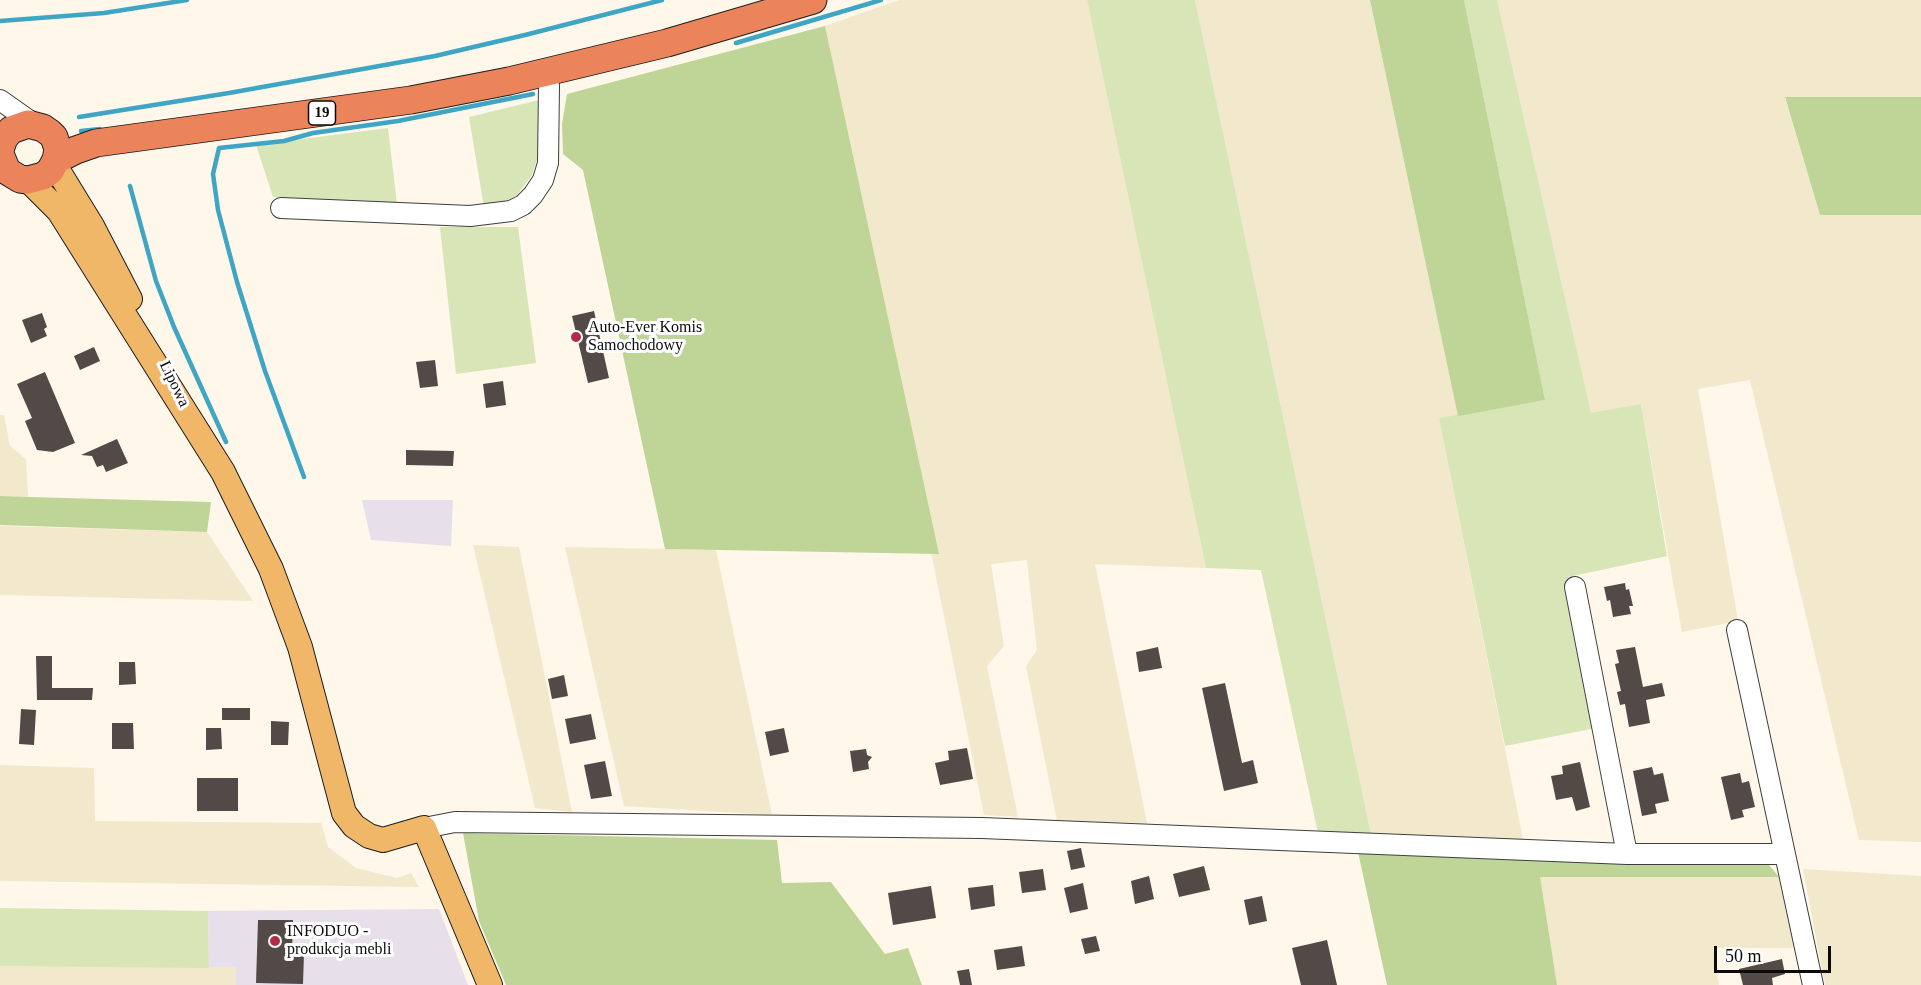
<!DOCTYPE html>
<html>
<head>
<meta charset="utf-8">
<style>
  body { margin:0 }
  #map { position:relative; width:1921px; height:985px; overflow:hidden; background:#fef7ea; font-family:"Times New Roman",serif }
  canvas { display:block }
  .scale { position:absolute; left:1714px; top:946px; width:117px; height:27px; box-sizing:border-box; border:3px solid #0b0b0b; border-top:0; padding-left:8px; font-size:18px; line-height:21px; white-space:nowrap; color:#0b0b0b; -webkit-text-stroke:4px #fff; paint-order:stroke }
</style>
</head>
<body>
<div id="map">
<canvas width="1921" height="985"></canvas>
<div class="scale">50 m</div>
</div>
<script>
const ctx = document.querySelector('canvas').getContext('2d');
ctx.lineJoin = 'round';
function paint(path, color) { ctx.fillStyle = color; ctx.fill(path, 'evenodd'); }
const shape = rows => new Path2D(rows.map(r => 'M' + r).join(''));
function strokePath(path, color, width, dash) { ctx.strokeStyle = color; ctx.lineWidth = width; ctx.lineCap = dash ? 'butt' : 'round'; ctx.setLineDash(dash || []); ctx.stroke(path); }
function drawText(font, color, halo, rows, align = 'center') {
  ctx.font = font + ' "Times New Roman",serif'; ctx.lineWidth = 6; ctx.setLineDash([]); ctx.textBaseline = 'middle'; ctx.strokeStyle = halo; ctx.fillStyle = color; for (const [text, x, y, turn = 0] of rows) {
    ctx.save(); ctx.translate(x, y); ctx.rotate((+turn || 0) * Math.PI / 180); ctx.textAlign = isNaN(turn) ? turn : align; if (halo) ctx.strokeText(text, 0, 0); ctx.fillText(text, 0, 0); ctx.restore();
  }
}
paint(shape([
  [362,500,453,500,451,546,371,540],
  [439,909,468,985,236,985,236,967,209,968,208,911]
]), '#e7dfea');
paint(shape([
  [899,0,1087,0,1206,568,1095,564,1147,823,1057,821,1026,666,1037,650,1027,560,991,564,1004,646,987,666,1018,817,984,815,825,26],
  [1195,0,1370,0,1458,415,1439,418,1523,839,1372,839],
  [1497,0,1921,0,1921,97,1785,98,1820,215,1921,215,1921,842,1859,840,1750,380,1698,389,1738,621,1682,632,1641,404,1591,414],
  [0,415,4,415,10,446,26,459,28,497,0,496],
  [0,526,207,532,253,601,0,595],
  [473,545,519,547,572,812,535,808],
  [565,547,716,550,772,815,624,806],
  [0,765,94,768,95,821,321,823,328,847,356,868,397,878,411,873,419,887,0,881],
  [1803,869,1921,876,1921,985,1825,985],
  [1539,877,1779,877,1784,888,1794,948,1713,948,1719,985,1557,985],
  [0,966,236,967,236,985,0,985]
]), '#f2e8cc');
paint(shape([
  [1087,0,1195,0,1372,839,1318,833,1261,570,1206,568],
  [1464,0,1497,0,1591,413,1641,404,1667,556,1568,577,1596,728,1505,746,1439,418,1545,400],
  [539,100,539,153,532,175,517,195,503,204,484,207,469,117],
  [388,128,397,204,273,197,256,145],
  [440,227,518,227,536,363,456,374],
  [0,908,208,911,209,968,0,966]
]), '#d7e5b7');
paint(shape([
  [1370,0,1464,0,1545,400,1458,416],
  [825,26,939,554,665,549,583,170,563,154,562,124,567,94],
  [1785,97,1921,97,1921,215,1820,215],
  [0,496,28,497,211,502,207,532,0,525],
  [463,833,777,840,782,883,831,882,885,954,908,948,922,985,506,985,479,921],
  [1358,852,1769,865,1779,877,1540,877,1557,985,1387,985]
]), '#bed597');
strokePath(shape([
  [0,21,104,13,187,0],
  [736,43,881,0],
  [79,117,229,93,435,56,525,35,662,0],
  [81,131,100,129],
  [130,186,156,281,174,327,226,442],
  [304,477,265,371,237,282,218,210,213,174,219,148,284,141,313,133,398,121,533,94]
]), '#3ea6c4', 4.5);
paint(shape([
  [594,311,609,378,588,383,572,316],
  [42,313,47,327,44,329,47,336,31,343,22,320],
  [94,347,100,361,80,370,74,356],
  [435,360,438,386,420,388,416,362],
  [45,372,75,443,53,452,37,450,25,421,32,418,17,384],
  [503,381,506,405,486,408,483,384],
  [117,439,128,463,106,472,103,465,97,467,92,456,81,455],
  [406,450,454,451,453,466,406,465],
  [1625,583,1626,590,1629,589,1633,606,1629,606,1631,614,1613,617,1610,600,1607,601,1604,587],
  [1158,647,1162,668,1139,672,1136,652],
  [1635,647,1643,687,1662,683,1665,696,1646,700,1650,723,1629,727,1625,704,1620,705,1617,692,1621,691,1615,664,1619,663,1616,650],
  [36,656,52,656,52,688,93,688,92,700,37,700],
  [119,662,135,662,136,684,119,685],
  [564,675,568,696,552,699,548,679],
  [1225,683,1242,763,1253,760,1258,783,1224,791,1202,688],
  [222,708,250,708,250,720,222,720],
  [21,709,36,710,34,745,19,744],
  [591,714,596,739,570,744,565,719],
  [271,721,289,722,288,745,271,745],
  [112,723,133,723,134,749,112,749],
  [206,728,221,728,222,749,206,750],
  [784,728,789,752,770,756,765,732],
  [967,748,973,779,940,785,935,763,949,760,948,751],
  [866,749,867,755,872,757,868,762,869,769,853,772,850,751],
  [605,761,612,796,591,799,584,765],
  [1580,762,1590,807,1576,811,1572,797,1556,800,1551,776,1563,774,1562,766],
  [1652,767,1654,775,1663,773,1669,801,1655,804,1657,813,1642,816,1633,771],
  [1740,773,1742,783,1749,781,1755,807,1742,810,1744,817,1731,820,1721,777],
  [197,778,238,778,238,811,197,811],
  [1081,848,1085,867,1071,870,1067,851],
  [1204,866,1210,890,1179,897,1173,874],
  [1043,869,1046,890,1022,893,1019,872],
  [1149,876,1154,899,1135,904,1131,881],
  [1083,883,1088,909,1070,913,1064,888],
  [993,885,995,906,971,910,968,888],
  [931,886,936,918,893,925,888,893],
  [1262,896,1267,921,1249,925,1244,900],
  [258,920,293,920,292,953,304,953,303,984,256,983],
  [1096,936,1100,951,1085,954,1081,939],
  [1327,940,1337,985,1301,985,1292,948],
  [1022,946,1025,966,997,970,994,950],
  [1782,959,1785,974,1772,978,1773,985,1743,985,1739,969],
  [969,969,972,985,960,985,957,971]
]), '#534a48');
const minor = shape([
  [0,100,34,124],
  [281,208,470,216,511,211,523,205,533,195,543,180,548,163,549,86,546,72],
  [1575,587,1627,854],
  [1737,630,1813,985],
  [424,828,455,822,982,828,1627,854,1785,854]
]);
const major = shape([
  [54,164,92,226,130,299],
  [28,180,59,211,223,472,271,569,300,647,344,813,354,826,369,836,383,840,424,828,490,985]
]);
const highway = shape([
  [0,150,4,138,11,130,28,124,43,128,50,133,54,137,58,149,56,160,50,171,43,176,28,180,20,179,7,171,0,154],
  [56,160,76,150,96,143,411,100,509,81,667,43,813,0]
]);
strokePath(minor, '#3e3e3e', 22);
strokePath(major, '#1c1c1c', 26);
strokePath(highway, '#1c1c1c', 29);
strokePath(minor, '#fff', 20);
strokePath(major, '#f0b768', 24);
strokePath(highway, '#eb845b', 27);
for (const [x, y, r, color] of [
  [576,337,6,"#b22c4a"],
  [275,941,6,"#b22c4a"]
]) { const dot = new Path2D(); dot.arc(x, y, r, 0, 2 * Math.PI); ctx.fillStyle = color; ctx.fill(dot); strokePath(dot, '#fff', 2); }
for (const [x, y, w] of [
  [322,113,27]
]) { const box = new Path2D(); box.roundRect(x - w / 2, y - 12, w, 24, 4.5); ctx.fillStyle = '#fff'; ctx.fill(box); strokePath(box, '#0b0b0b', 1.5); }
drawText('bold 15px', '#0b0b0b', null, [
  ["19",322,113]
]);
drawText('16px', '#0b0b0b', '#fff', [
  ["Auto-Ever Komis",588,328],
  ["Samochodowy",588,346],
  ["INFODUO -",287,932],
  ["produkcja mebli",287,950]
], 'left');
drawText('16px', '#0b0b0b', '#fff', [
  ["Lipowa",174,384,64]
]);
</script>
</body>
</html>
